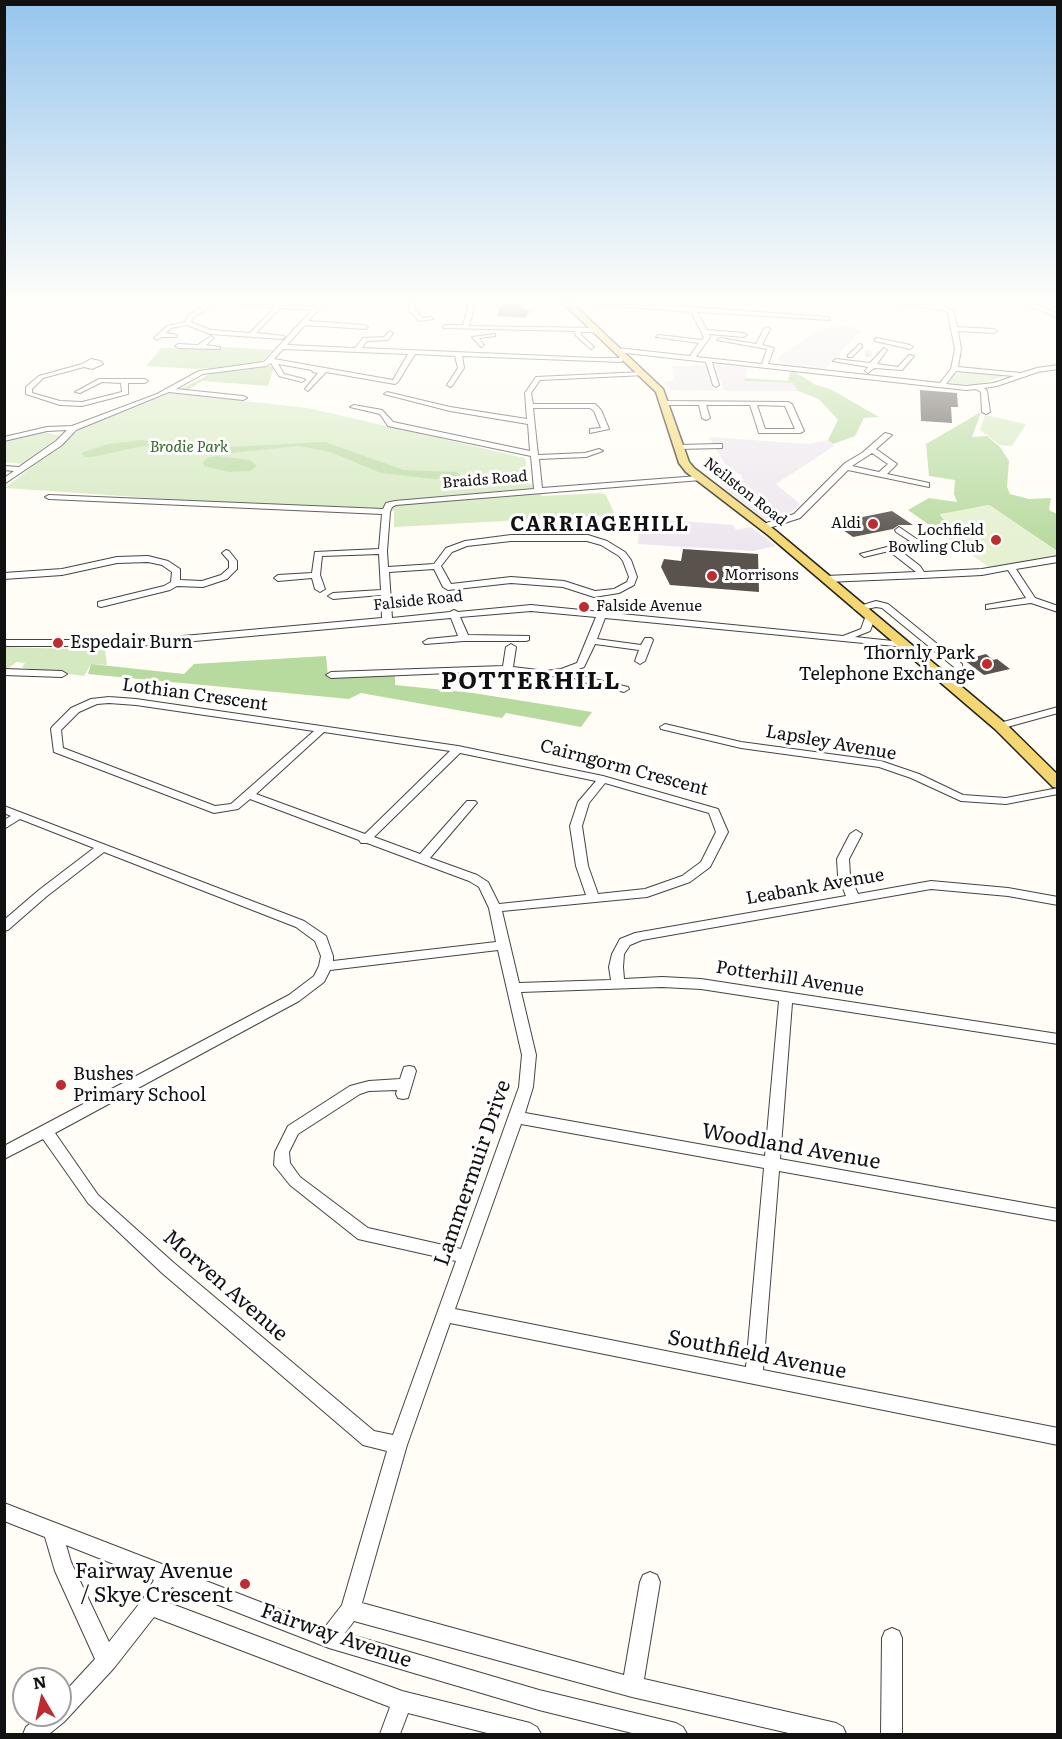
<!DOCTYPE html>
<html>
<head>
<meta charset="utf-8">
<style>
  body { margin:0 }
  #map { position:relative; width:1062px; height:1739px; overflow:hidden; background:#fffdf5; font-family:Literata,serif }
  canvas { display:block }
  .frame { position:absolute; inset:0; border:6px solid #111; pointer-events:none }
  .north { position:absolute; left:12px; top:1667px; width:60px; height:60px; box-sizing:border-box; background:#fff; border:2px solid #a0a0a0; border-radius:50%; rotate:351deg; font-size:16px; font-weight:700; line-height:24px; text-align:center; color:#111 }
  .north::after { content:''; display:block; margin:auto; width:21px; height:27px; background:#be2c2f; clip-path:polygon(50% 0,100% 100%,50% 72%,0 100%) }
</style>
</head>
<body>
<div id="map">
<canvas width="1062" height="1739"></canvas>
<div class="frame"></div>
<div class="north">N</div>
</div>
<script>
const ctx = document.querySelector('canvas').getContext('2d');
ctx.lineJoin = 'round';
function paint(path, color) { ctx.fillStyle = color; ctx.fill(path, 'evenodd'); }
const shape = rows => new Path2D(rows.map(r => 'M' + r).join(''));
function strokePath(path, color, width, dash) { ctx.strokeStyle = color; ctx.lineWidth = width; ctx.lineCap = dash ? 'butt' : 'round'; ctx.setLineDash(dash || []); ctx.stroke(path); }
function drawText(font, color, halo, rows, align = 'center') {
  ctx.font = font + ' Literata,serif'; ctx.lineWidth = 6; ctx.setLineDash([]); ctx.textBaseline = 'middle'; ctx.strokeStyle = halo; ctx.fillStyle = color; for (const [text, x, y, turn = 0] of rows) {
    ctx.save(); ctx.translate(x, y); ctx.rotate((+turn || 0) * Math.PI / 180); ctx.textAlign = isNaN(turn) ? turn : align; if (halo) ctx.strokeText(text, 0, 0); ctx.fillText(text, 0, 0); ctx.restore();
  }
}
paint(shape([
  [848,325,860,331,824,370,783,365,777,358,820,329],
  [715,365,748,367,745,381,793,383,798,391,724,391],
  [672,366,707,366,714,391,671,390,663,382,674,380],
  [709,437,809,444,828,440,834,446,776,484,800,504,791,512,765,520,719,483,743,477,724,463],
  [640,518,733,525,736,530,751,527,776,546,753,551,638,544]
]), '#eee6ef');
paint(shape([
  [966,372,987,374,1008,375,977,385,954,384,948,381,954,374],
  [171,393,308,408,525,458,529,482,542,496,601,493,606,495,615,515,394,527,394,511,374,508,196,501,5,488,80,429],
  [985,415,1026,424,1012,446,1000,445,980,430],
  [45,432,60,436,23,464,5,462,5,442],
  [5,647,105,650,107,665,91,664,84,676,25,668,22,667,25,663,17,662,7,669,5,669]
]), '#d4e9bf');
paint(shape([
  [224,347,273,350,260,363,246,366,196,369,146,366,161,348],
  [269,366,274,367,268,386,202,381,188,390,181,389,214,372],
  [790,372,795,372,816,385,830,389,879,417,864,418,855,436,833,444,828,440,838,420,819,399,798,391,793,383,744,381,745,378,788,381],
  [981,412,972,437,987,436,1000,447,1009,461,1007,487,1010,494,1029,499,1051,498,1049,510,1057,514,1057,551,989,505,940,515,950,526,935,529,908,510,929,498,957,502,954,494,955,480,929,476,926,444],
  [142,440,209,448,325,442,404,470,457,472,460,476,434,479,381,473,330,452,299,446,231,453,144,446,92,457,85,457,81,453,108,444],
  [218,456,250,460,257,466,250,471,229,472,204,466,203,462,209,457],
  [326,656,328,677,395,675,395,685,473,693,592,712,581,727,506,713,502,718,361,693,349,699,88,674,91,664,184,674,194,664]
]), '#b7da9e');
paint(shape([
  [989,505,1057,551,1057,555,990,568,935,529,950,526,940,514]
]), '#e5f1d0');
paint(shape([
  [501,304,520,304,520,307,530,311,526,318,497,316],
  [920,390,957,393,958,407,951,407,952,423,921,421],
  [892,511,913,525,899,525,893,529,853,537,833,523],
  [683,549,758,554,759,592,670,585,661,567,664,559,681,561],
  [986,654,993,660,997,659,1010,669,984,675,964,660]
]), '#59524d');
strokePath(shape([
  [865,353,879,355]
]), '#dbdad3', 7, [7, 4]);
const minor = shape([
  [205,304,213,304,194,317,191,322,211,330,250,333,274,308,237,304,315,307,317,304,324,304,308,321,365,325,368,327,365,329,305,325,287,345,355,348,363,338,384,337,390,331,393,333,388,340,367,341,362,348,595,358,619,358,625,354,628,356,621,362,462,356,464,368,452,386,450,387,447,385,458,368,455,356,415,354,398,382,395,384,326,372,308,391,305,389,318,373,313,372,312,370,278,364,284,374,304,379,305,380,302,382,279,376,271,363,266,366,203,374,176,389,243,396,247,398,243,400,169,392,76,430,62,445,4,484,4,478,14,471,4,470,4,466,19,467,56,441,67,430,47,431,4,441,4,437,47,427,72,426,157,394,199,371,264,362,312,310,280,308,256,333,284,336,284,338,282,339,210,334,187,325,171,328,166,333,177,335,177,337,162,337,157,340,154,338,167,326,185,322,189,315,205,304],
  [283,349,408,354,393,380,274,359,283,349],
  [409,304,415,304,415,310,423,318,431,317,434,319,419,321,409,310,409,304],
  [469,304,475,304,469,326,596,328,599,330,596,332,581,332,581,335,594,347,591,349,576,336,575,331,443,328,443,326,445,325,463,325,469,304],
  [594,304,689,307,828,317,830,320,697,312,707,330,744,333,747,335,744,337,709,334,710,337,696,357,762,364,767,349,717,340,720,338,756,344,764,329,767,327,770,329,762,345,774,348,768,364,940,383,951,369,955,349,948,313,943,310,899,304,945,306,954,312,957,327,994,329,997,331,994,333,958,331,961,349,958,367,1021,373,1037,368,1058,365,1058,369,1038,372,997,386,984,388,987,391,990,412,986,414,982,412,981,392,976,389,966,390,712,362,719,385,716,387,713,385,706,362,617,352,614,350,617,348,690,356,699,343,656,337,659,335,702,340,704,337,691,312,594,304],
  [956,371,1014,376,994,383,966,386,946,384,956,371],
  [1026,304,1035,304,1058,314,1058,318,1026,304],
  [495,334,495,336,479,338,484,345,481,347,472,337,495,334],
  [211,336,214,338,206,345,220,347,220,349,178,348,175,346,178,344,198,345,211,336],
  [877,338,910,345,913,347,910,349,875,341,875,339,877,338],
  [860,344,862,345,862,347,852,357,848,357,848,355,860,344],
  [884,348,887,350,877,364,898,367,909,355,914,356,902,370,874,368,868,373,865,371,868,367,833,361,836,359,870,363,884,348],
  [91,359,100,361,103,364,92,369,84,367,43,378,32,389,32,393,60,401,82,402,122,392,121,383,102,382,80,393,75,392,99,379,145,379,148,381,145,383,128,383,128,394,82,406,60,405,26,394,26,387,39,376,82,364,91,359],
  [643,372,645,373,645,375,540,380,531,393,533,404,595,404,601,410,609,429,590,433,590,429,601,428,594,411,590,408,533,408,538,455,585,453,599,449,603,451,586,457,539,459,542,488,698,476,702,478,701,480,396,505,392,507,390,512,387,551,388,567,434,564,446,548,465,541,511,535,588,535,607,541,625,552,631,560,637,577,634,585,619,593,594,597,563,587,511,583,448,590,443,587,434,569,389,572,392,618,450,612,454,610,458,612,531,605,843,636,861,629,865,618,870,615,875,618,870,631,855,637,902,642,907,645,905,647,605,618,597,639,641,645,645,638,651,638,653,640,645,661,640,664,635,661,639,650,595,644,584,667,576,670,586,677,628,687,629,689,624,692,579,681,568,674,546,677,498,671,331,678,326,675,331,672,503,666,506,647,511,644,516,647,513,667,546,671,561,669,577,663,596,617,531,611,460,617,468,635,529,636,529,640,526,641,464,641,425,644,423,642,428,639,458,636,451,618,139,646,4,646,4,640,139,640,382,618,381,595,333,599,328,596,333,593,381,590,379,554,322,556,320,575,325,589,320,592,315,589,312,578,278,581,274,578,278,575,312,573,315,552,379,549,382,514,49,499,45,497,49,495,383,509,386,503,395,501,534,489,531,456,388,426,380,414,350,407,354,405,382,410,393,422,530,451,528,424,450,411,384,394,387,392,450,407,527,419,525,393,536,377,643,372],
  [511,541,587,541,601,545,619,556,623,561,629,577,627,582,614,589,595,591,564,581,511,577,451,584,441,566,452,552,467,546,511,541],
  [662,401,788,402,792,404,804,431,800,433,759,433,750,405,706,405,710,418,706,420,702,418,699,405,665,405,661,403,662,401],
  [757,405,785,406,795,429,765,429,757,405],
  [885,433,892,435,876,449,897,464,887,474,929,483,929,487,848,470,800,518,766,529,760,529,760,525,794,514,845,463,862,453,885,433],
  [872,453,888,464,879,472,852,466,872,453],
  [719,444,722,444,722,448,679,449,675,447,679,445,719,444],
  [899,527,921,542,898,549,920,566,924,572,982,569,1058,556,1058,562,1016,569,1035,598,1058,606,1058,612,1031,603,986,609,986,605,1026,598,1008,570,982,575,922,578,826,582,822,579,826,576,916,572,889,551,864,557,860,554,910,541,896,532,895,530,899,527],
  [226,550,229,551,237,561,237,569,227,579,203,587,177,586,170,590,101,607,98,606,98,602,164,586,171,582,172,572,162,565,148,562,117,563,62,575,4,579,4,573,62,569,117,557,148,556,168,561,180,569,180,580,202,581,221,575,229,568,229,561,222,553,226,550],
  [876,601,888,604,962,664,963,673,939,679,935,678,935,674,954,669,954,667,882,608,876,607,858,611,853,608,876,601],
  [4,669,62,671,67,674,62,677,4,675,4,669],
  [109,697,136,699,458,746,603,776,718,809,728,832,710,867,690,882,647,897,502,911,519,983,611,980,609,967,612,954,620,939,635,933,846,896,838,876,837,859,850,834,856,830,862,834,849,859,850,876,858,894,931,881,1008,888,1058,897,1058,905,1008,896,931,889,642,940,630,945,624,954,623,967,624,979,662,977,701,979,1058,1034,1058,1044,792,1003,780,1159,1058,1209,1058,1221,779,1171,763,1370,1058,1428,1058,1445,450,1323,407,1445,362,1603,624,1675,640,1582,643,1575,650,1572,657,1575,660,1582,644,1679,836,1723,843,1727,846,1734,793,1734,632,1697,354,1621,345,1633,539,1690,676,1723,683,1727,687,1734,636,1734,539,1710,329,1648,172,1587,164,1601,402,1691,530,1723,537,1727,541,1734,491,1734,408,1713,400,1734,380,1734,390,1707,154,1617,114,1668,64,1722,49,1734,23,1734,26,1727,40,1715,60,1715,60,1697,95,1659,55,1571,45,1537,4,1521,4,1503,325,1627,342,1605,387,1451,363,1445,162,1273,88,1203,43,1139,4,1159,4,1146,289,995,314,976,319,966,321,956,315,941,296,927,104,852,47,896,8,930,4,931,4,920,39,890,94,848,20,819,4,829,4,820,11,816,4,813,4,806,304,921,326,936,333,956,333,961,496,942,489,908,479,887,469,881,367,843,361,843,359,840,250,799,238,809,214,813,54,752,51,729,52,727,71,708,91,699,109,697],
  [109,703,136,705,314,731,231,804,215,806,63,748,61,730,79,712,97,704,109,703],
  [324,732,450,751,365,834,256,794,324,732],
  [460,753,596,781,578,802,570,826,576,866,586,895,499,904,488,882,477,875,430,858,475,805,477,803,475,801,467,801,420,854,374,837,460,753],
  [605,783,709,813,716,832,701,862,682,876,645,889,598,894,588,866,582,826,589,803,605,783],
  [498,950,522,1055,519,1087,461,1249,368,1228,300,1177,290,1163,289,1152,298,1134,360,1094,369,1091,397,1090,396,1094,398,1098,403,1099,408,1098,416,1071,414,1067,409,1066,404,1067,400,1079,369,1081,350,1086,288,1126,275,1152,274,1165,290,1185,358,1239,456,1261,393,1435,374,1431,174,1263,98,1195,55,1133,299,1001,324,982,330,970,498,950],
  [662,987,701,989,779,1001,765,1156,525,1113,533,1087,536,1055,521,992,662,987],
  [521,1124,764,1168,746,1367,455,1309,521,1124],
  [66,1545,154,1580,143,1599,109,1642,71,1562,66,1545],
  [1058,707,1058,713,1000,729,995,726,996,724,1058,707],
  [665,724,741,742,881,761,919,774,963,795,1006,798,1058,788,1058,794,1006,804,961,801,911,778,879,767,741,748,661,729,660,727,665,724],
  [892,1628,899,1631,902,1638,902,1734,881,1734,882,1638,885,1631,892,1628]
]);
const major = shape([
  [564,304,573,304,663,389,689,462,694,468,776,531,1005,723,1058,775,1058,788,1053,787,995,729,768,535,686,472,679,463,656,392,564,304]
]);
strokePath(minor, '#444', 2);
strokePath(major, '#222', 3);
paint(minor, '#fff');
paint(major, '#f4d770');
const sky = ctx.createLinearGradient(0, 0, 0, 548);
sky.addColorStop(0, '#96c5ed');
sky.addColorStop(0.55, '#fffefa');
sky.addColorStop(1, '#fffefa00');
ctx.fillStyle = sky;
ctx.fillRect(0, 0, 1062, 548);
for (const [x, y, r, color] of [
  [873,524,6,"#be2c2f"],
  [996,540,6,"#be2c2f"],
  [712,576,6,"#be2c2f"],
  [584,607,6,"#be2c2f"],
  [58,643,6,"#be2c2f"],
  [987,664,6,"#be2c2f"],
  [61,1085,6,"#be2c2f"],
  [245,1584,6,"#be2c2f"]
]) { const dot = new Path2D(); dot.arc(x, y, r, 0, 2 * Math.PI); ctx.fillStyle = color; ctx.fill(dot); strokePath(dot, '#fff', 2); }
drawText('italic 15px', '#2f6822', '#fff', [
  ["Brodie Park",189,448]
]);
drawText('15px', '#111', '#fff', [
  ["Braids Road",485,480,-5],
  ["Neilston Road",745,492,38],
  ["Falside Road",418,601,-6]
]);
drawText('15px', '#111', '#fff', [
  ["Aldi",861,524],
  ["Lochfield",984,531],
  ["Bowling Club",984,548],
  ["Morrisons",724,576,"left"],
  ["Falside Avenue",596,607,"left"]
], 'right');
drawText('18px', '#111', '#fff', [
  ["Espedair Burn",70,643],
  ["Thornly Park",975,654,"right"],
  ["Telephone Exchange",975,675,"right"],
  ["Bushes",73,1075],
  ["Primary School",73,1096]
], 'left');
drawText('18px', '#111', '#fff', [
  ["Lothian Crescent",195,695,8],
  ["Lapsley Avenue",831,743,10],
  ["Cairngorm Crescent",624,768,15],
  ["Leabank Avenue",815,887,-10],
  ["Potterhill Avenue",790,979,9]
]);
ctx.letterSpacing = '1.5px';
drawText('bold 20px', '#111', '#fff', [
  ["CARRIAGEHILL",600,525]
]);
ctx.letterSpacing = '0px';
drawText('21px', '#111', '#fff', [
  ["Woodland Avenue",791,1147,10],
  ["Lammermuir Drive",473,1173,-71],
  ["Morven Avenue",225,1286,41],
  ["Southfield Avenue",757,1355,11],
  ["Fairway Avenue",336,1636,19]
]);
drawText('21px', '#111', '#fff', [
  ["Fairway Avenue",233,1572],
  ["/ Skye Crescent",233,1596]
], 'right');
ctx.letterSpacing = '1.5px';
drawText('bold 24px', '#111', '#fff', [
  ["POTTERHILL",531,682]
]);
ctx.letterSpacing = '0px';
</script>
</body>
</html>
